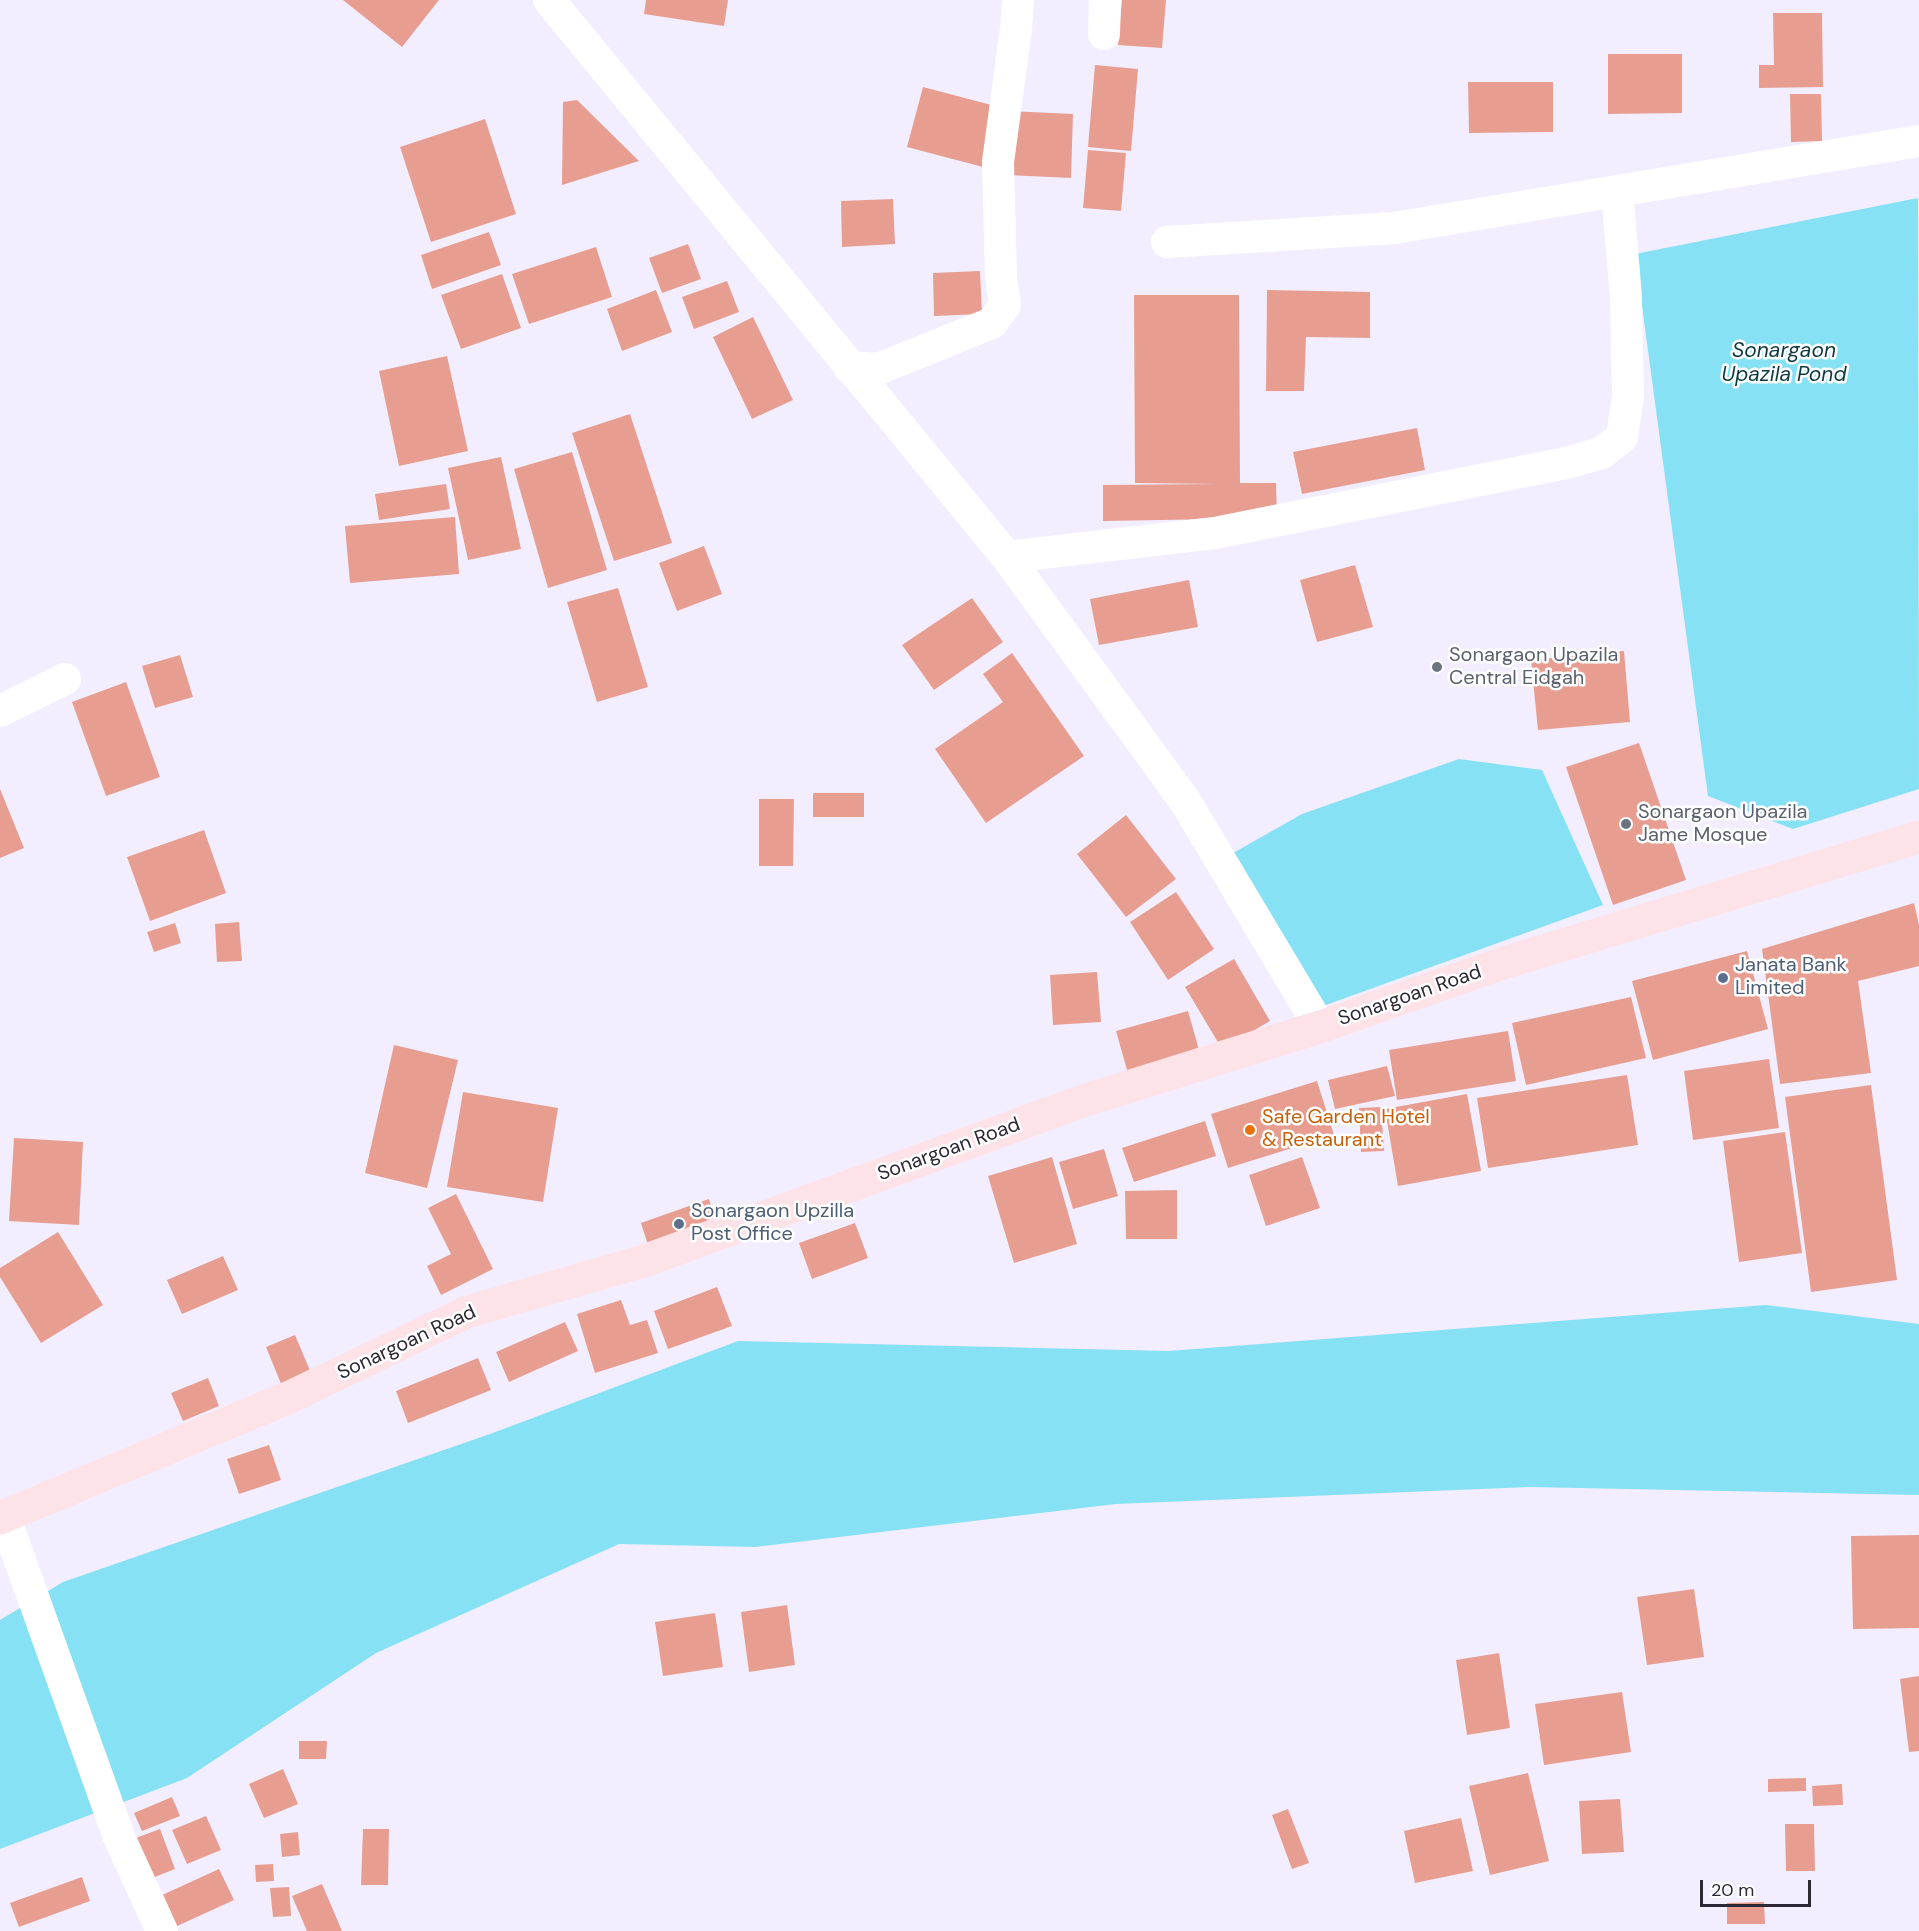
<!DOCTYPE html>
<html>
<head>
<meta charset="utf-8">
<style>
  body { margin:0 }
  #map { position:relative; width:1919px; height:1931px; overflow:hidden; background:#f2eeff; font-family:"DM Sans",sans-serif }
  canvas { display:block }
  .scale { position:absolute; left:1700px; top:1880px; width:111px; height:27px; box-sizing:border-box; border:3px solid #2b2833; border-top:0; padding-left:8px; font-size:18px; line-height:21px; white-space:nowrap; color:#2b2833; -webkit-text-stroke:4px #fff; paint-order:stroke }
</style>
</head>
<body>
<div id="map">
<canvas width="1919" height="1931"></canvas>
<div class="scale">20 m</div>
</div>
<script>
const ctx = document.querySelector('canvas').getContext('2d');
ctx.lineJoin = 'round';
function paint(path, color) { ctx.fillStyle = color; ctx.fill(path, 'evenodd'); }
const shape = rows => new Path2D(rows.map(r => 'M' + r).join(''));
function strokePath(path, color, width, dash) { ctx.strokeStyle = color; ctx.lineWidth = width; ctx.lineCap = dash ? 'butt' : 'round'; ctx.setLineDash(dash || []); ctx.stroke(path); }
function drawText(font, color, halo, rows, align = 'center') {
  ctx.font = font + ' "DM Sans",sans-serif'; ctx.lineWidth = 5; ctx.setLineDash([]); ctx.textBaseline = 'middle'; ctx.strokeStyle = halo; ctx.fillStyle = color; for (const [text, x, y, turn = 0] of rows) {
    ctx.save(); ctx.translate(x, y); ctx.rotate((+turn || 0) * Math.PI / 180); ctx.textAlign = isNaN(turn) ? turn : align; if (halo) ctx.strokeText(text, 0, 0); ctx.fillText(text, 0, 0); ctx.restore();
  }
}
paint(shape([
  [1918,198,1919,789,1793,829,1708,796,1635,254],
  [1459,759,1542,770,1603,905,1312,1010,1226,857,1302,814],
  [1766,1305,1919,1324,1919,1495,1530,1487,1116,1504,755,1547,619,1544,376,1653,187,1778,0,1849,0,1620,63,1582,490,1434,738,1341,1169,1351]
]), '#87e1f5');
paint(shape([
  [343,0,439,0,402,47],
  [646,0,728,0,724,26,644,14],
  [1122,0,1166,0,1162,48,1118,45],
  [1773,13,1822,13,1823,87,1759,88,1759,65,1774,65],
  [1608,54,1682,54,1682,113,1608,114],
  [1095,65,1138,69,1131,151,1088,147],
  [1468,82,1553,82,1553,132,1469,133],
  [923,87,999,107,983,167,907,147],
  [1790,94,1821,94,1822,141,1791,142],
  [577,100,639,161,562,185,563,102],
  [1009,111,1073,114,1071,178,1007,175],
  [485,119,516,214,431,242,400,147],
  [1088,150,1126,153,1121,211,1083,208],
  [893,199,895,244,842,247,841,201],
  [489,232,501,265,432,289,421,255],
  [688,244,701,279,662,293,649,258],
  [596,247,612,297,529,324,512,274],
  [980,271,982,314,934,316,933,273],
  [502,274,521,328,461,349,441,295],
  [727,281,739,312,694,329,682,297],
  [656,290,672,332,622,351,607,309],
  [1267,290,1370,292,1370,338,1306,337,1304,391,1266,391],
  [1134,295,1239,295,1240,483,1276,483,1277,518,1103,521,1103,485,1218,484,1135,483],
  [753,317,793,400,752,419,713,337],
  [447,356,468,451,399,466,379,371],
  [630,414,672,543,614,561,572,433],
  [1417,428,1425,470,1302,494,1293,452],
  [572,452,607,570,548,588,514,469],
  [501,457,521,549,468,560,448,468],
  [446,484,450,509,379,520,375,494],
  [455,517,459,574,350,583,345,526],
  [704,546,722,594,677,611,659,563],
  [1355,565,1373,627,1317,642,1300,580],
  [1189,580,1198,627,1099,645,1090,599],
  [618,588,648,687,597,702,567,602],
  [972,598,1003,642,934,690,902,645],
  [1624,651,1630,722,1538,730,1531,660],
  [1012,653,1084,756,986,823,935,749,1003,702,983,674],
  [180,655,193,697,155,708,142,666],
  [126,682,160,777,106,796,72,702],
  [1639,743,1686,880,1613,905,1566,767],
  [0,789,24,848,0,858],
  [813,793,864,793,864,817,813,817],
  [759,799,794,799,793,866,759,866],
  [1126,815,1176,879,1126,917,1077,854],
  [204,830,226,893,150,921,127,857],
  [1176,892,1214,949,1168,980,1130,922],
  [1914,903,1919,925,1919,966,1858,981,1871,1073,1780,1084,1762,949],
  [239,922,242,961,217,962,215,924],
  [175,923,181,943,154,952,147,932],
  [1747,951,1768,1029,1653,1060,1632,981],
  [1234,959,1270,1021,1222,1049,1185,987],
  [1097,972,1101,1022,1053,1025,1050,975],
  [1631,997,1646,1058,1526,1085,1512,1023],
  [1188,1011,1201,1057,1129,1077,1116,1031],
  [1508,1031,1516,1081,1397,1100,1389,1050],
  [394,1045,458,1060,427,1188,365,1173],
  [1769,1059,1779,1128,1693,1140,1684,1071],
  [1387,1066,1395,1096,1335,1109,1328,1080],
  [1627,1075,1638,1145,1488,1168,1477,1098],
  [1317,1081,1334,1135,1228,1168,1211,1114],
  [1871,1085,1897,1280,1811,1292,1785,1097],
  [463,1092,558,1108,543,1202,447,1187],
  [1467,1094,1481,1171,1398,1186,1385,1109],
  [1381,1107,1384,1151,1361,1152,1359,1108],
  [1205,1121,1216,1156,1134,1182,1122,1148],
  [1785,1132,1802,1253,1739,1262,1723,1141],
  [14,1138,83,1142,79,1225,9,1221],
  [1104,1149,1118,1196,1073,1209,1059,1162],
  [1052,1157,1077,1244,1014,1263,988,1176],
  [1302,1157,1320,1208,1266,1226,1249,1175],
  [1177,1190,1177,1239,1126,1239,1125,1191],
  [456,1194,493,1269,441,1295,427,1266,451,1254,428,1208],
  [709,1199,717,1225,649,1248,641,1223],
  [855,1223,868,1258,812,1279,799,1243],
  [58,1232,103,1305,41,1343,0,1277,0,1268],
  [223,1256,238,1290,182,1314,167,1280],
  [717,1287,732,1326,668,1349,654,1311],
  [621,1300,630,1325,647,1320,658,1353,595,1373,577,1314],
  [565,1322,578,1351,509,1382,496,1352],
  [295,1335,314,1380,284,1391,266,1347],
  [478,1358,491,1390,408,1423,396,1391],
  [208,1378,219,1406,183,1421,171,1393],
  [269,1445,281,1480,239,1494,227,1459],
  [1919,1535,1919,1628,1853,1629,1851,1536],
  [1694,1589,1704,1657,1647,1665,1637,1597],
  [787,1605,795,1665,749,1672,741,1612],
  [715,1613,723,1667,663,1676,655,1622],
  [1499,1653,1510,1728,1467,1735,1456,1660],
  [1919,1676,1919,1751,1909,1752,1900,1679],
  [1622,1692,1631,1752,1544,1765,1535,1704],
  [299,1741,327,1741,326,1759,299,1759],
  [283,1769,298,1804,264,1818,249,1784],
  [1528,1773,1549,1861,1490,1875,1469,1786],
  [1806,1778,1806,1791,1768,1792,1768,1779],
  [1842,1784,1843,1805,1813,1806,1812,1786],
  [172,1797,180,1816,142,1831,134,1813],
  [1620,1799,1624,1852,1582,1854,1579,1801],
  [1288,1809,1309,1863,1292,1869,1272,1815],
  [206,1816,221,1850,187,1864,172,1830],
  [1461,1818,1473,1871,1415,1883,1404,1831],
  [1785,1824,1814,1824,1815,1871,1786,1871],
  [160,1829,175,1869,147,1880,133,1839],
  [363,1829,389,1829,388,1885,361,1885],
  [298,1832,300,1855,282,1857,280,1834],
  [273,1864,274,1881,256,1882,255,1865],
  [219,1869,234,1900,175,1927,160,1896],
  [82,1877,90,1901,19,1927,10,1903],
  [322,1884,342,1931,307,1931,292,1896],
  [289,1887,291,1916,273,1917,270,1888],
  [1764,1902,1765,1924,1727,1924,1727,1903]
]), '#e79e90');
strokePath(shape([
  [549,0,1007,557,1185,801,1320,1027],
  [1104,34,1105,0],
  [1167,242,1394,228,1919,141],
  [849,367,878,369,992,323,1005,305,1001,278,998,162,1016,29,1018,0],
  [1007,557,1215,533,1566,463,1602,453,1622,437,1628,396,1626,297,1617,191],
  [0,711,65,679],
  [4,1516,119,1837,162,1931]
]), '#fff', 32);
strokePath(shape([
  [0,1518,290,1397,467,1312,644,1261,1083,1101,1320,1027,1503,963,1919,837]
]), '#fde3e7', 33);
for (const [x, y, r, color] of [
  [1437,667,6,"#6b7280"],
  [1626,824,6,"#6b7280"],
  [1723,978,6,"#5c6f8a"],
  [1250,1130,6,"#e8710a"],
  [679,1224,6,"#5c6f8a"]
]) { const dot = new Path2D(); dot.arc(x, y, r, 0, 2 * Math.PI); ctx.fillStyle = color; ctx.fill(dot); strokePath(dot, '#fff', 2); }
drawText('20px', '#5b616d', '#fff', [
  ["Sonargaon Upazila",1449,656],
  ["Central Eidgah",1449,679],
  ["Sonargaon Upazila",1638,813],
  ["Jame Mosque",1638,836]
], 'left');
drawText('20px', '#4e5e75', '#fff', [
  ["Janata Bank",1735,966],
  ["Limited",1735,989],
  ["Sonargaon Upzilla",691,1212],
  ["Post Office",691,1235]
], 'left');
drawText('20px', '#2b2833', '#fff', [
  ["Sonargoan Road",1410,996,-19],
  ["Sonargoan Road",949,1150,-20],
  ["Sonargoan Road",407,1343,-25]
]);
drawText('20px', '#c56008', '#fff', [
  ["Safe Garden Hotel",1262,1118],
  ["& Restaurant",1262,1141]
], 'left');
drawText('italic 21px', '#0e3942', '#fff', [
  ["Sonargaon",1784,351],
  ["Upazila Pond",1784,375]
]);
</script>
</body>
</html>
